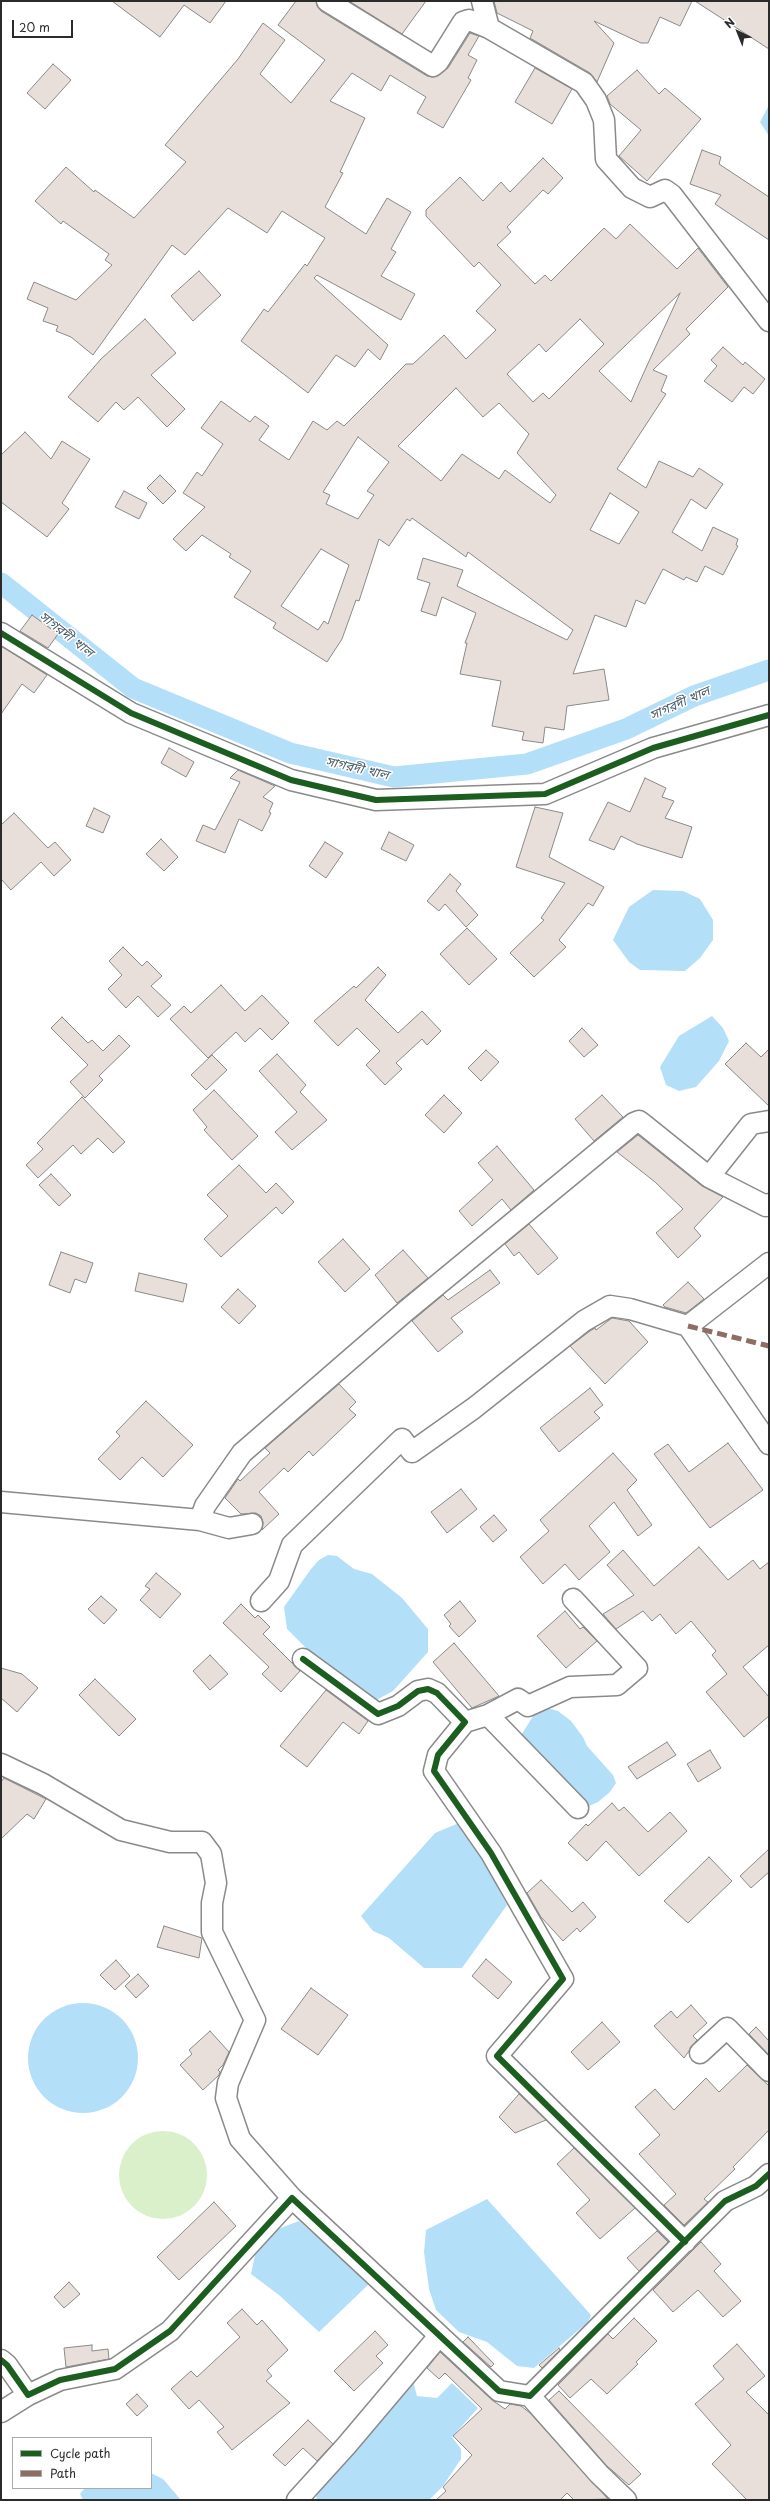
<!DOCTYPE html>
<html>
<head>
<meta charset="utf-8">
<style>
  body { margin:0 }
  #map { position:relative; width:770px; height:2501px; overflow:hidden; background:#fff; font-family:"Playpen Sans",sans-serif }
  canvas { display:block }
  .frame { position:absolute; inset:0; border:2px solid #2b2b2b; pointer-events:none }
  .legend { position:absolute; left:12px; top:2437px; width:140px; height:52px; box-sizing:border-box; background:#fff; border:1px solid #aaa; margin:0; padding:5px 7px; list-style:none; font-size:12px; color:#2b2b2b }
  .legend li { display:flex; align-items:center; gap:8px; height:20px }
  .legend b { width:20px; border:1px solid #aaa }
  .north { position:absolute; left:718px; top:12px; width:40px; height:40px; -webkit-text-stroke:3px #fff; paint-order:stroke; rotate:317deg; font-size:11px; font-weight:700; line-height:16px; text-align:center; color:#2b2b2b }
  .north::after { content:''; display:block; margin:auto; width:14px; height:18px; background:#2b2b2b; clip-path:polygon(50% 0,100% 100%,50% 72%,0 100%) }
  .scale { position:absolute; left:12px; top:20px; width:61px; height:18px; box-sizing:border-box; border:2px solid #2b2b2b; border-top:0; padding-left:5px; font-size:12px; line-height:14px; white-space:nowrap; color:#2b2b2b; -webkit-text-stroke:3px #fff; paint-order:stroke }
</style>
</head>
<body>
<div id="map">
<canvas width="770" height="2501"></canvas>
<div class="frame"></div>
<ul class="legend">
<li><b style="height:5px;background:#1b5e20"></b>Cycle path</li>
<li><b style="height:5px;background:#8d6e63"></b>Path</li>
</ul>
<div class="north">N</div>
<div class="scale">20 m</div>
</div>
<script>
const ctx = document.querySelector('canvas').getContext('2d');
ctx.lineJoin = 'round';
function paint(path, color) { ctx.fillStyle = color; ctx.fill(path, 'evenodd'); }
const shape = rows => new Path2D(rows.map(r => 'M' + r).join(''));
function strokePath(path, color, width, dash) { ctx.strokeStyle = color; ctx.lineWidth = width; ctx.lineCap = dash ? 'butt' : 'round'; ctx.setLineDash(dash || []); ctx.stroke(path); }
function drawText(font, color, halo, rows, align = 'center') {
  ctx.font = font + ' "Playpen Sans","Noto Sans Bengali",sans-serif'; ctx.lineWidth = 3; ctx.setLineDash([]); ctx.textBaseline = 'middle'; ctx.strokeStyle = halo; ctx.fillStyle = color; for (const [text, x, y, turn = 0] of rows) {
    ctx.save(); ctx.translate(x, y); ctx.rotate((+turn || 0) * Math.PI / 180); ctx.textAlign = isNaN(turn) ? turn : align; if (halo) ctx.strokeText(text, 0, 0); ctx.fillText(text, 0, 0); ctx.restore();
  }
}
paint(shape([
  '119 2175a44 44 0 1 1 88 0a44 44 0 1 1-88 0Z'
]), '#daf0cb');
paint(shape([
  [769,105,769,136,760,122],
  [653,890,683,891,700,899,713,920,713,940,700,958,685,971,640,970,629,962,613,940,629,907],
  [712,1016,723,1028,729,1041,719,1061,696,1087,679,1091,666,1085,660,1067,679,1036],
  [328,1555,337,1556,354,1569,372,1574,402,1598,428,1629,428,1652,393,1691,371,1703,312,1654,287,1629,284,1607,311,1569,319,1560],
  [544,1707,558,1711,571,1721,583,1737,587,1746,613,1775,616,1783,610,1792,598,1802,589,1806,578,1799,520,1737,535,1713],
  [459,1823,485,1861,507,1905,462,1968,424,1968,389,1938,373,1931,361,1916,435,1833],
  '28 2058a55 55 0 1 1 110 0a55 55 0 1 1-110 0Z',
  [487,2199,591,2315,588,2322,534,2368,517,2366,487,2342,459,2332,436,2310,429,2289,424,2252,426,2230],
  [299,2221,370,2283,319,2332,279,2295,251,2274,255,2255,278,2229],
  [413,2381,417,2396,437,2398,452,2383,478,2408,452,2437,461,2449,461,2459,443,2486,429,2500,318,2500,316,2497,323,2482],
  [151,2473,163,2479,181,2500,83,2500,80,2494,85,2488,151,2488]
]), '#b4dff8');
strokePath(shape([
  [1,583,133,688,290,753,394,777,527,764,626,729,694,696,769,670]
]), '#b4dff8', 21);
const building = shape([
  [112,1,226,1,210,23,184,5,160,37,112,1],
  [296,1,316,1,321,11,427,76,433,77,448,68,470,33,479,36,468,55,477,60,468,78,471,80,443,128,417,113,426,97,390,75,381,91,352,73,330,101,365,118,340,172,343,173,325,207,366,234,387,198,411,212,391,249,396,252,381,276,415,294,401,320,317,275,314,278,388,345,380,360,368,349,355,367,336,355,308,393,241,341,264,309,268,312,305,264,307,266,325,238,282,211,267,233,228,208,185,255,172,245,93,355,71,337,56,331,58,326,43,321,48,308,27,299,34,282,76,300,112,265,105,260,109,254,63,221,61,224,35,201,66,167,94,192,95,190,134,218,186,162,165,145,238,59,263,23,285,40,260,74,291,103,325,60,278,25,296,1],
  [349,1,426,1,402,34,349,1],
  [494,1,692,1,680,26,660,17,648,43,641,43,594,21,614,43,597,82,590,73,530,38,533,31,497,13,494,1],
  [695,1,769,1,769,49,695,1],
  [53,64,71,80,45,109,27,93,53,64],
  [535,68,572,89,552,124,515,102,535,68],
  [637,70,659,94,665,88,701,119,647,181,619,156,641,130,610,104,607,96,637,70],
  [702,150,721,157,719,164,769,197,769,240,715,204,721,195,690,184,702,150],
  [543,158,563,178,548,194,543,190,507,227,511,232,497,245,535,284,545,275,551,281,604,228,616,239,630,224,677,269,698,248,728,287,686,329,690,334,653,370,667,376,661,391,666,394,617,469,646,488,659,461,693,477,699,468,723,484,706,509,691,499,672,532,702,551,713,527,738,539,736,545,738,546,723,575,705,566,697,582,686,577,684,580,663,569,645,604,636,600,626,627,595,615,573,674,604,669,609,700,567,706,564,730,545,727,543,743,522,740,524,732,492,726,501,681,460,674,467,643,465,643,476,613,442,597,436,616,421,611,430,583,417,579,423,558,463,570,457,586,567,640,573,630,468,552,466,557,412,518,410,521,407,519,389,546,379,539,359,601,356,600,342,639,327,662,273,628,276,623,234,597,251,571,229,557,231,554,202,535,186,551,173,539,205,507,183,493,197,472,202,476,223,444,201,428,221,401,250,422,255,416,269,426,259,440,289,460,313,421,327,430,337,421,344,426,406,364,413,364,444,335,466,359,496,330,476,311,501,285,479,262,474,267,426,216,426,210,460,177,483,201,501,182,510,192,543,158],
  [680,293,640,381,631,402,599,371,680,293],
  [580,319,604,344,549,399,543,393,533,402,507,374,539,344,546,352,580,319],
  [456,388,483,417,499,403,529,434,517,453,556,495,550,503,505,470,499,479,462,454,441,481,398,446,456,388],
  [358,437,389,462,367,491,374,495,358,519,326,504,330,495,323,492,358,437],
  [610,493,639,512,619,544,590,530,610,493],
  [321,549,349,565,328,624,324,621,318,630,281,606,321,549],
  [199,271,221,295,193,321,171,296,199,271],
  [145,319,176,353,151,375,185,409,167,427,138,397,124,410,116,402,98,422,68,397,101,359,145,319],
  [723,347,743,365,745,362,765,379,753,394,744,387,732,402,704,381,717,366,711,360,723,347],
  [25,432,51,459,62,441,90,459,62,503,69,509,47,537,1,502,1,455,25,432],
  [160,475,176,491,163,504,147,488,160,475],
  [124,491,147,503,139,519,115,507,124,491],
  [32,615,58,634,48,648,20,631,32,615],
  [1,646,47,675,34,693,22,684,1,714,1,646],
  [169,748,194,762,186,777,161,763,169,748],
  [238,770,275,786,263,797,273,803,269,812,271,813,262,831,239,819,225,853,196,841,203,825,215,830,240,782,230,778,238,770],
  [645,778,666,788,662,797,674,801,665,818,692,827,682,858,637,844,621,836,614,850,589,840,608,802,630,812,645,778],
  [535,807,563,813,549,857,604,887,593,906,588,903,559,940,566,947,534,977,510,953,544,920,541,918,565,883,516,867,535,807],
  [94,808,110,816,103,833,86,826,94,808],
  [14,813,48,848,55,842,71,860,54,876,41,862,11,890,1,879,1,825,14,813],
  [389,832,414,845,406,861,381,849,389,832],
  [161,839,178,857,164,871,146,854,161,839],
  [325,842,343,853,326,878,309,866,325,842],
  [450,874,461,884,456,891,478,915,466,927,445,904,439,911,427,901,450,874],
  [467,928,497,959,469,985,440,954,467,928],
  [123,947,142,966,147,961,162,976,151,986,171,1005,158,1017,138,996,126,1008,108,989,122,975,109,961,123,947],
  [378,967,386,975,365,1000,398,1033,422,1011,441,1031,427,1045,422,1039,396,1063,402,1069,385,1085,366,1065,380,1051,357,1028,338,1046,314,1021,354,986,356,988,378,967],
  [221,985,245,1011,262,995,289,1023,272,1040,260,1028,245,1042,236,1032,208,1058,170,1019,184,1006,191,1013,221,985],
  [62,1017,88,1043,92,1040,103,1051,119,1035,130,1046,99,1076,103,1080,85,1098,70,1082,88,1065,51,1028,62,1017],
  [582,1028,598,1045,584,1057,569,1041,582,1028],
  [746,1043,761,1057,769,1049,769,1106,725,1064,746,1043],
  [486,1050,499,1062,481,1081,468,1068,486,1050],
  [277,1054,306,1085,300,1092,327,1120,292,1150,275,1132,297,1112,259,1071,277,1054],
  [212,1055,227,1070,206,1090,191,1075,212,1055],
  [214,1090,258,1136,232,1160,204,1130,207,1127,193,1110,214,1090],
  [444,1095,462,1113,444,1133,425,1115,444,1095],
  [602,1095,623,1117,594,1141,575,1119,602,1095],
  [82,1097,125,1142,113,1153,98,1138,81,1154,73,1145,38,1178,26,1165,43,1149,37,1143,82,1097],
  [638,1135,702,1186,723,1197,694,1228,701,1236,678,1258,656,1233,683,1209,655,1182,617,1152,638,1135],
  [497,1146,534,1190,511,1210,502,1199,472,1226,459,1211,493,1180,478,1163,497,1146],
  [239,1165,266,1193,276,1183,294,1202,282,1214,276,1207,221,1257,204,1239,228,1216,207,1195,239,1165],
  [51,1174,71,1195,59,1206,39,1185,51,1174],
  [529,1224,558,1258,538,1275,519,1252,514,1256,505,1244,529,1224],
  [343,1239,370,1269,345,1292,318,1262,343,1239],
  [403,1250,428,1278,397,1303,375,1275,403,1250],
  [61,1252,93,1263,86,1283,75,1279,70,1293,49,1285,61,1252],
  [490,1270,500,1283,451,1318,463,1332,438,1352,412,1321,443,1295,448,1300,490,1270],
  [139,1273,187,1284,183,1302,135,1291,139,1273],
  [688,1282,704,1299,686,1313,665,1307,663,1305,688,1282],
  [238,1289,256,1306,239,1324,221,1307,238,1289],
  [612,1318,629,1321,648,1342,605,1384,570,1346,590,1331,595,1328,596,1330,612,1318],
  [339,1384,356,1402,349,1409,356,1415,313,1456,309,1451,288,1472,284,1468,259,1492,279,1514,262,1530,263,1522,261,1516,256,1513,241,1514,225,1498,238,1479,240,1481,270,1453,265,1448,339,1384],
  [590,1388,603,1405,594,1412,600,1418,559,1452,540,1428,590,1388],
  [146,1401,193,1445,163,1477,142,1457,120,1480,98,1459,120,1436,116,1432,146,1401],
  [728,1443,763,1490,710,1528,654,1454,668,1444,689,1472,728,1443],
  [613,1453,637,1480,627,1490,652,1525,638,1536,614,1502,589,1526,610,1552,579,1580,565,1564,543,1584,520,1557,549,1531,540,1520,613,1453],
  [461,1489,477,1509,447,1533,431,1512,461,1489],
  [494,1515,507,1530,493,1542,480,1527,494,1515],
  [699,1547,728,1580,753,1560,760,1569,769,1562,769,1645,743,1667,769,1697,769,1716,744,1737,706,1692,727,1674,712,1655,716,1651,691,1621,676,1634,660,1614,652,1621,643,1611,616,1629,603,1614,634,1595,607,1565,623,1550,654,1586,699,1547],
  [156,1573,181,1594,160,1618,140,1600,150,1589,145,1586,156,1573],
  [101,1596,117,1610,104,1624,88,1609,101,1596],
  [460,1601,476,1621,459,1637,449,1626,451,1624,444,1615,460,1601],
  [241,1604,255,1618,258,1615,270,1627,263,1634,300,1671,281,1692,262,1674,269,1667,223,1623,241,1604],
  [565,1611,580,1629,583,1627,597,1641,566,1668,537,1636,565,1611],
  [454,1643,499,1696,472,1708,433,1662,454,1643],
  [210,1655,228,1674,210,1690,193,1671,210,1655],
  [1,1668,22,1674,38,1688,17,1712,1,1698,1,1668],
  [95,1679,136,1719,119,1736,79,1695,95,1679],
  [326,1690,368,1721,359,1734,343,1722,307,1767,280,1746,326,1690],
  [667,1742,676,1755,637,1779,628,1767,667,1742],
  [710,1750,721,1768,698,1782,687,1764,710,1750],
  [4,1778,46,1799,34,1819,27,1814,1,1839,1,1782,4,1778],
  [612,1803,619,1811,624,1807,648,1832,670,1812,687,1831,639,1876,606,1841,587,1861,568,1843,586,1824,588,1826,612,1803],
  [769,1849,769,1872,751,1888,740,1876,769,1849],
  [709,1857,732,1881,688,1923,664,1901,709,1857],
  [541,1880,572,1912,583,1902,596,1917,580,1932,577,1928,563,1941,541,1917,527,1893,541,1880],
  [164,1926,202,1938,199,1958,157,1947,164,1926],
  [486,1959,512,1982,498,1999,472,1976,486,1959],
  [116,1960,130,1976,115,1990,100,1975,116,1960],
  [138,1974,149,1986,136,1998,125,1986,138,1974],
  [311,1988,348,2015,318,2055,281,2029,311,1988],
  [691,2005,707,2023,693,2036,697,2040,684,2058,654,2026,671,2011,677,2018,691,2005],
  [602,2022,620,2042,588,2070,571,2052,602,2022],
  [756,2027,769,2041,769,2055,749,2034,756,2027],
  [210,2031,229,2052,223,2065,218,2070,220,2072,219,2075,203,2090,180,2065,192,2054,189,2050,210,2031],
  [747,2065,769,2086,769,2130,733,2167,735,2169,704,2199,708,2202,684,2225,664,2205,676,2194,639,2154,660,2135,635,2107,655,2089,674,2110,706,2078,719,2092,747,2065],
  [519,2094,546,2120,515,2133,499,2117,519,2094],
  [574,2148,635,2208,600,2239,576,2213,590,2200,557,2164,574,2148],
  [214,2202,236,2226,179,2280,157,2257,214,2202],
  [657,2231,668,2242,639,2271,627,2258,657,2231],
  [701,2242,721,2264,714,2271,741,2301,723,2317,698,2290,673,2312,653,2290,701,2242],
  [69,2282,80,2294,64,2308,54,2297,69,2282],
  [242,2309,257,2325,262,2320,288,2350,267,2370,272,2376,266,2381,290,2403,232,2450,217,2432,224,2427,199,2400,189,2409,171,2389,191,2371,197,2377,240,2337,227,2323,242,2309],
  [634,2318,657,2341,636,2362,638,2364,607,2394,591,2379,570,2398,558,2385,608,2334,613,2339,634,2318],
  [375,2331,388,2345,376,2356,383,2363,354,2391,334,2371,375,2331],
  [468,2337,494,2364,491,2367,463,2342,468,2337],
  [737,2344,765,2376,746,2392,769,2415,769,2500,747,2500,712,2464,731,2445,695,2404,724,2379,713,2366,737,2344],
  [92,2345,92,2351,108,2349,109,2359,66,2367,64,2348,92,2345],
  [559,2348,560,2350,542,2368,539,2365,559,2348],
  [440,2352,492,2400,505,2409,510,2404,521,2406,530,2413,608,2499,574,2500,567,2493,560,2500,436,2500,446,2491,443,2487,472,2455,453,2436,482,2409,445,2373,439,2379,427,2368,440,2352],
  [559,2391,641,2474,629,2485,607,2466,549,2400,559,2391],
  [137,2394,148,2406,137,2416,126,2404,137,2394],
  [308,2420,333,2444,317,2461,303,2448,285,2466,273,2455,308,2420]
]);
paint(building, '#e8dfda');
strokePath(building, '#8a8a8a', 1);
const minor = shape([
  [327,1,433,66,438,62,463,22,469,20,489,28,584,83,596,100,604,120,606,159,632,188,650,197,665,190,672,195,769,321],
  [482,1,489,28],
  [1,633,131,713,291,780,376,800,545,794,653,748,769,715],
  [769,1121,751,1124,709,1177,766,1206,769,1204],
  [769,1263,688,1326,769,1444],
  [1,1502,200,1520,229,1528,252,1524],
  [200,1520,205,1506,242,1453,407,1310,634,1123,639,1121,643,1124,709,1177],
  [261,1601,279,1581,292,1545,402,1439,412,1452,474,1408,584,1321,610,1306,630,1309,688,1326],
  [303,1659,378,1714,398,1706,418,1691,428,1689,437,1693,465,1722,438,1755,434,1771,491,1853,563,1979,497,2056,685,2242],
  [488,1715,578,1808],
  [465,1722,488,1715,518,1699,528,1706,570,1687,617,1685,637,1668,573,1599],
  [1,1764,43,1784,121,1830,170,1842,202,1842,211,1854,216,1883,212,1903,212,1932,255,2020,228,2083,226,2098,240,2139,292,2198],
  [700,2053,727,2028,769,2071],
  [1,2360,7,2365,28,2395,60,2380,115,2369,170,2331,292,2198,499,2391,530,2396,725,2201,756,2186,769,2174],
  [530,2396,599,2474,626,2500],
  [1,2412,28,2395],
  [297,2500,346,2446,439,2336]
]);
strokePath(minor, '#8a8a8a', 23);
strokePath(minor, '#fff', 20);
strokePath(shape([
  [688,1326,769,1346]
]), '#8d6e63', 5, [10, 5]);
strokePath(shape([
  [1,633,131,713,291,780,376,800,545,794,653,748,769,715],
  [303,1659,378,1714,398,1706,418,1691,428,1689,437,1693,465,1722,438,1755,434,1771,491,1853,563,1979,497,2056,685,2242],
  [1,2360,7,2365,28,2395,60,2380,115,2369,170,2331,292,2198,499,2391,530,2396,725,2201,756,2186,769,2174]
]), '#1b5e20', 6);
drawText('italic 13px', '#4a5d68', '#fff', [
  ["সাগরদী খাল",66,635,38],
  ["সাগরদী খাল",680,704,-24],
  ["সাগরদী খাল",357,769,13]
]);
</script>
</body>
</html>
